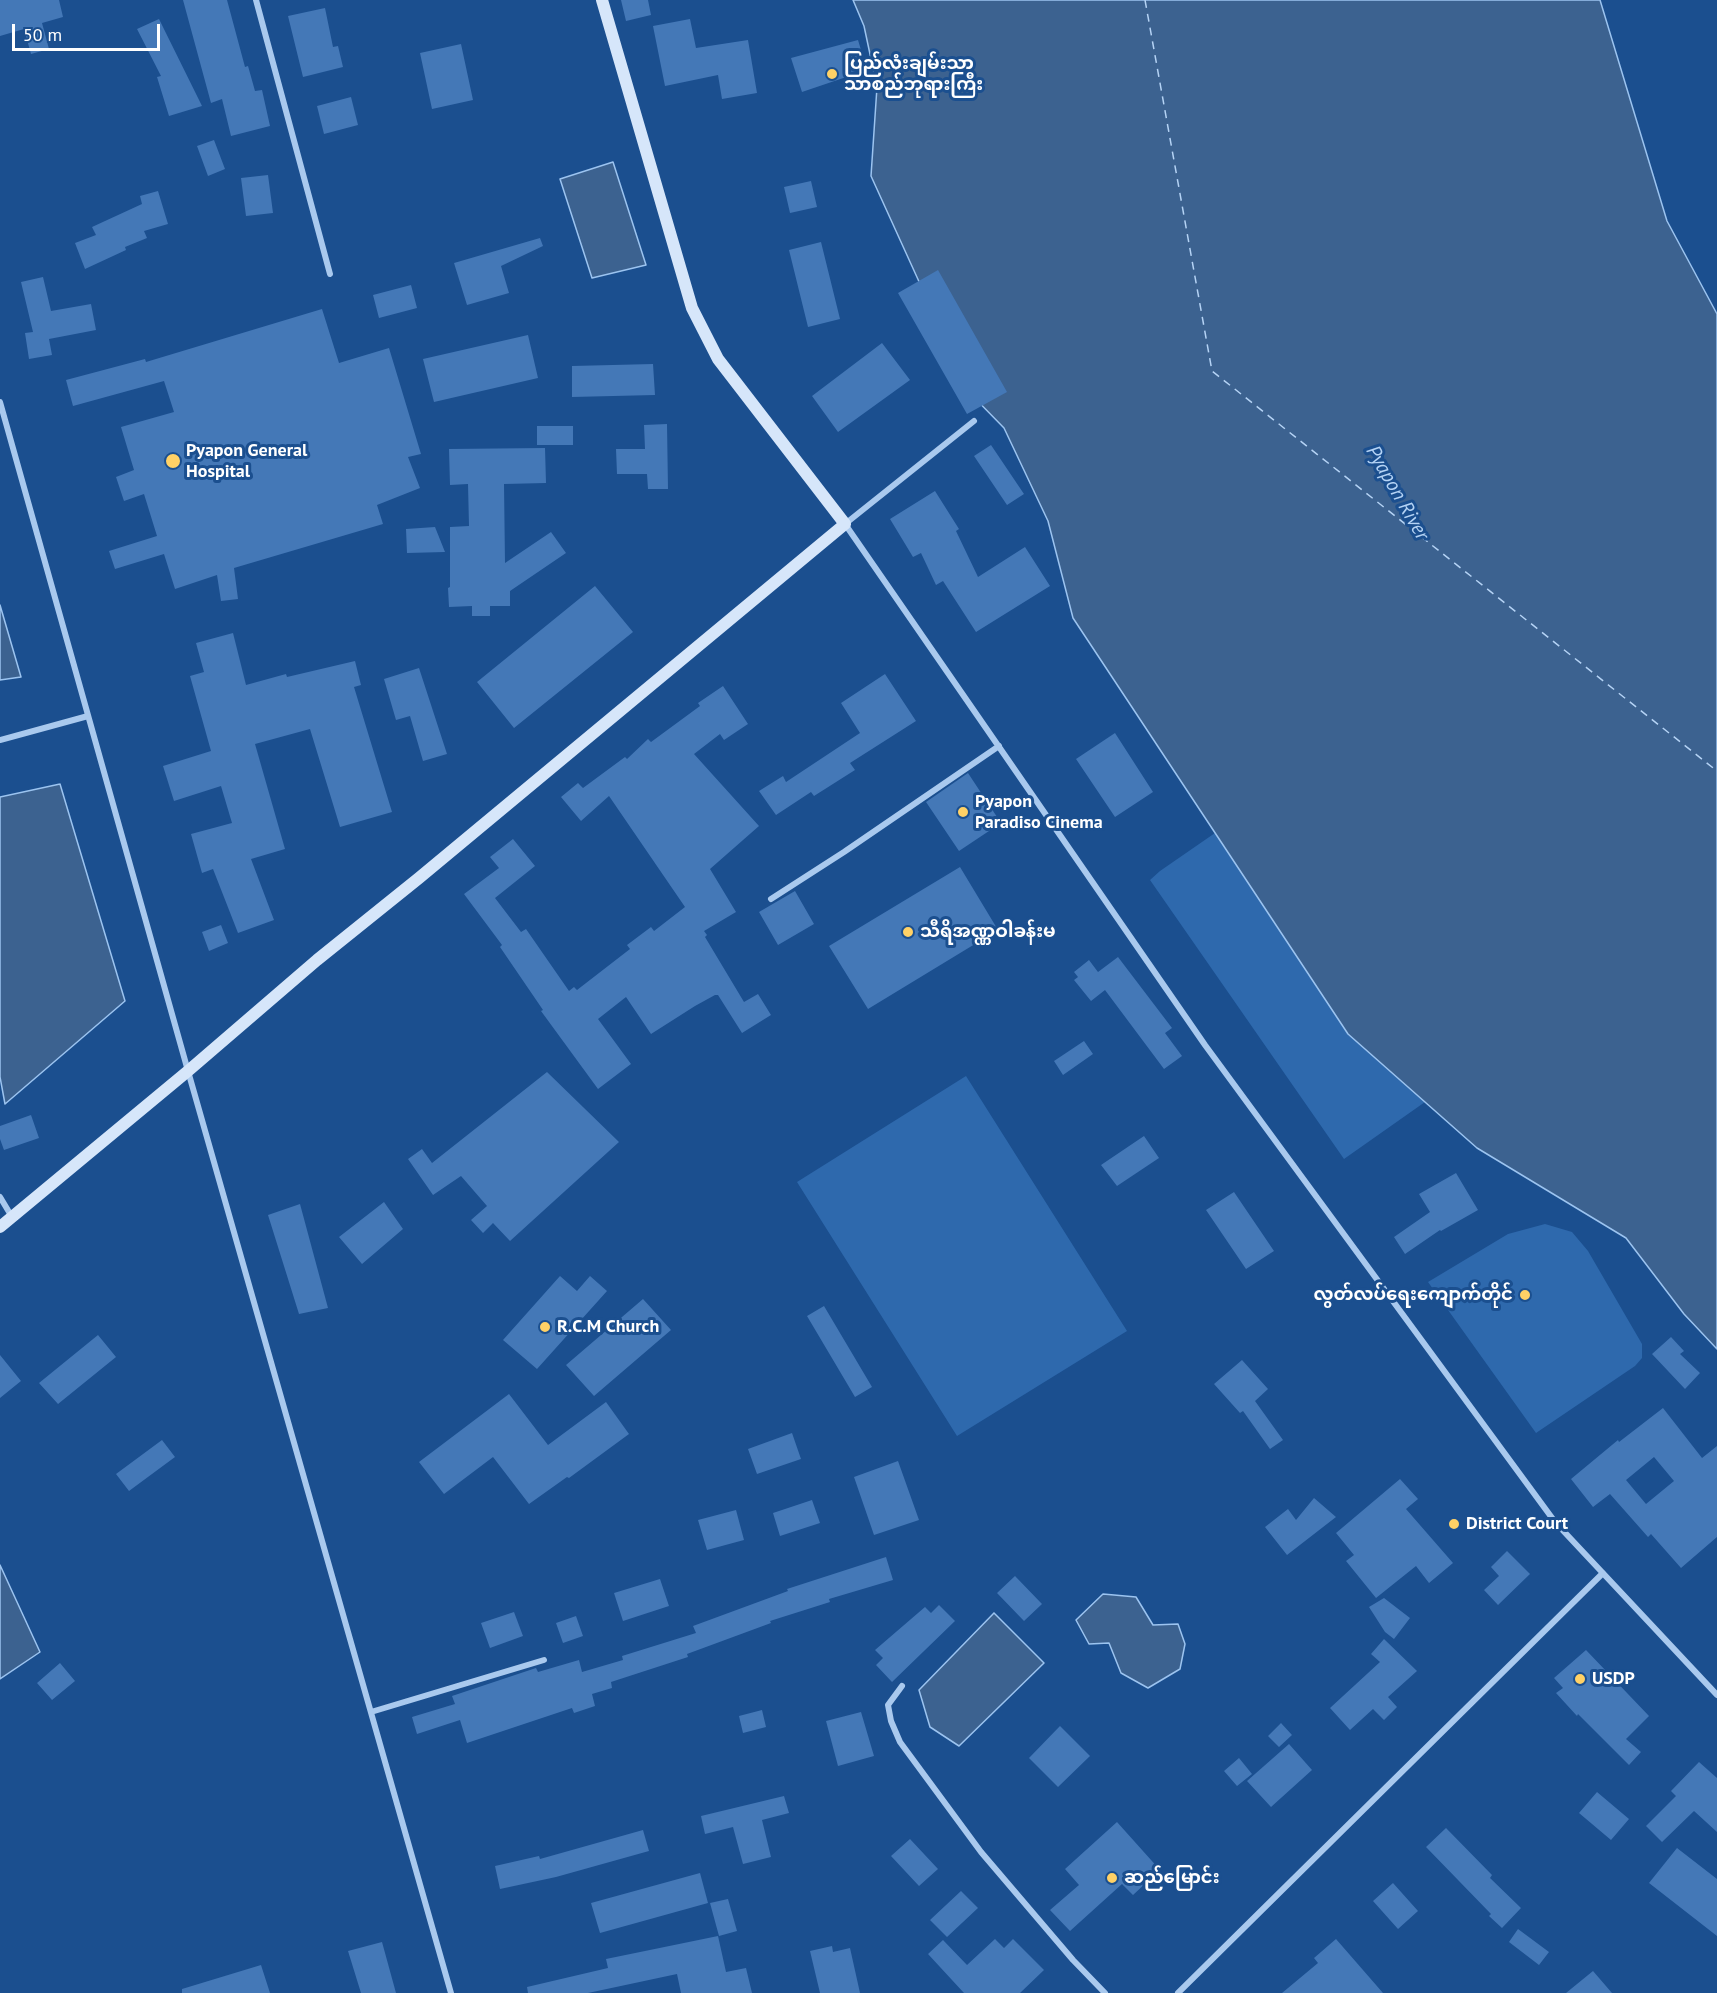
<!DOCTYPE html>
<html>
<head>
<meta charset="utf-8">
<style>
  body { margin:0 }
  #map { position:relative; width:1717px; height:1993px; overflow:hidden; background:#1b4f8f; font-family:"PT Sans",sans-serif }
  canvas { display:block }
  .scale { position:absolute; left:12px; top:24px; width:148px; height:27px; box-sizing:border-box; border:3px solid #fff; border-top:0; padding-left:8px; font-size:18px; line-height:21px; white-space:nowrap; color:#fff; -webkit-text-stroke:4px #1b4f8f; paint-order:stroke }
</style>
</head>
<body>
<div id="map">
<canvas width="1717" height="1993"></canvas>
<div class="scale">50 m</div>
</div>
<script>
const ctx = document.querySelector('canvas').getContext('2d');
ctx.lineJoin = 'round';
function paint(path, color) { ctx.fillStyle = color; ctx.fill(path, 'evenodd'); }
const shape = rows => new Path2D(rows.map(r => 'M' + r).join(''));
function strokePath(path, color, width, dash) { ctx.strokeStyle = color; ctx.lineWidth = width; ctx.lineCap = dash ? 'butt' : 'round'; ctx.setLineDash(dash || []); ctx.stroke(path); }
function drawText(font, color, halo, rows, align = 'center') {
  ctx.font = font + ' "PT Sans","Noto Sans Myanmar",sans-serif'; ctx.lineWidth = 6; ctx.setLineDash([]); ctx.textBaseline = 'middle'; ctx.strokeStyle = halo; ctx.fillStyle = color; for (const [text, x, y, turn = 0] of rows) {
    ctx.save(); ctx.translate(x, y); ctx.rotate((+turn || 0) * Math.PI / 180); ctx.textAlign = isNaN(turn) ? turn : align; if (halo) ctx.strokeText(text, 0, 0); ctx.fillText(text, 0, 0); ctx.restore();
  }
}
paint(shape([
  [1215,833,1348,1034,1425,1102,1344,1159,1150,880,1160,871],
  [966,1076,1127,1331,957,1436,797,1182],
  [1545,1224,1572,1232,1588,1251,1642,1344,1642,1358,1635,1366,1536,1433,1428,1282,1508,1234]
]), '#2e69ad');
const water = shape([
  [853,0,1600,0,1667,221,1717,314,1717,1349,1684,1314,1626,1238,1477,1148,1348,1034,1073,618,1048,521,1004,428,960,383,941,330,871,176,877,87,864,26,853,0],
  [613,162,646,265,592,278,560,179,613,162],
  [0,605,21,677,0,680,0,605],
  [60,784,125,1001,5,1104,0,1077,0,797,60,784],
  [0,1565,40,1652,0,1679,0,1565],
  [1103,1594,1136,1597,1153,1625,1178,1624,1185,1644,1180,1669,1148,1688,1121,1673,1109,1643,1089,1644,1076,1620,1103,1594],
  [994,1613,1044,1663,959,1746,930,1727,919,1690,994,1613]
]);
paint(water, '#3c6290');
strokePath(water, '#9cc4f0', 1.5);
strokePath(shape([
  [1145,0,1212,371,1717,771]
]), '#b5d3f5', 1.5, [8, 6]);
paint(shape([
  [0,0,59,0,63,17,42,23,49,49,31,54,24,29,0,36],
  [183,0,227,0,245,67,248,66,255,91,262,90,270,126,231,136,222,99,211,103],
  [621,0,648,0,651,15,626,21],
  [325,8,333,47,338,46,343,67,303,77,288,16],
  [159,19,202,106,169,116,157,77,161,76,137,29],
  [690,19,696,48,748,40,757,93,722,99,718,75,665,86,653,26],
  [858,40,867,70,802,92,791,58],
  [461,44,473,100,432,109,420,53],
  [351,97,358,125,324,134,317,106],
  [214,140,225,169,208,176,197,146],
  [268,175,273,213,246,216,241,178],
  [811,181,817,207,790,213,784,187],
  [158,191,168,224,144,231,147,238,125,247,126,250,85,269,75,243,96,235,92,227,142,204,140,196],
  [540,238,543,246,501,266,509,293,467,305,454,263],
  [821,242,840,319,808,327,789,250],
  [938,270,1007,392,967,414,898,293],
  [43,277,51,311,91,304,96,330,49,339,52,355,29,359,25,333,33,332,21,282],
  [411,285,417,308,379,318,373,295],
  [322,309,339,363,389,348,421,454,408,457,420,488,377,505,383,524,234,568,238,599,221,601,217,575,175,589,164,554,115,569,109,551,157,536,144,494,124,501,116,477,134,470,121,427,174,412,164,381,73,406,66,380,145,359,146,362],
  [528,335,538,378,434,402,423,359],
  [882,343,910,380,838,432,812,396],
  [653,364,655,395,572,397,572,366],
  [667,424,668,489,648,489,647,474,617,474,616,449,645,449,644,425],
  [537,426,573,426,573,445,537,445],
  [991,445,1024,494,1007,505,974,456],
  [545,448,546,483,504,484,505,563,551,532,566,553,510,591,510,606,490,606,490,616,472,616,472,606,449,607,448,588,450,587,450,527,469,526,468,484,450,485,449,449],
  [935,491,959,529,956,531,978,577,1025,547,1050,586,976,632,943,581,936,585,921,553,913,557,890,519],
  [435,527,445,552,407,553,406,529],
  [595,586,633,632,514,728,477,682],
  [233,633,246,685,286,674,287,677,355,661,361,685,354,687,392,812,340,827,310,729,255,744,285,849,251,859,274,920,238,933,213,869,202,873,191,834,232,823,221,786,174,801,163,766,211,751,190,676,204,672,196,643],
  [419,668,447,754,423,761,410,716,396,720,384,679],
  [885,674,916,721,850,763,855,770,814,796,811,792,776,815,759,791,783,776,786,782,860,733,841,703],
  [723,686,748,724,724,740,720,734,694,754,759,826,710,869,736,912,704,931,707,935,705,937,744,1002,758,994,771,1015,742,1033,718,995,715,995,695,1006,651,1034,626,997,598,1019,631,1064,598,1089,541,1011,543,1010,500,947,502,945,464,894,499,868,490,857,513,839,535,866,495,898,521,932,526,929,569,991,574,987,577,990,630,949,627,945,651,927,654,931,685,907,609,796,581,821,561,797,578,783,583,788,625,757,627,759,648,739,651,742,700,706,698,703],
  [1115,733,1153,792,1115,817,1076,759],
  [968,773,1001,823,959,851,926,802],
  [960,867,998,930,868,1009,829,946],
  [795,891,814,924,778,945,759,912],
  [221,925,228,943,209,951,202,932],
  [1118,957,1172,1028,1165,1033,1182,1056,1164,1069,1105,990,1091,1001,1074,980,1078,977,1074,972,1089,960,1098,972],
  [1084,1041,1093,1054,1063,1075,1054,1061],
  [547,1072,619,1142,510,1241,493,1223,483,1233,471,1220,487,1206,461,1176,433,1195,408,1159,422,1149,432,1163],
  [31,1115,39,1138,4,1150,0,1139,0,1126],
  [1144,1136,1159,1158,1117,1186,1101,1165],
  [1456,1173,1478,1210,1441,1231,1440,1230,1405,1254,1394,1237,1430,1212,1419,1194],
  [1234,1192,1274,1251,1246,1269,1206,1210],
  [384,1202,403,1229,362,1264,339,1237],
  [300,1204,328,1308,299,1314,268,1215],
  [560,1276,577,1291,590,1276,607,1291,537,1369,503,1340],
  [643,1299,671,1330,594,1396,566,1365],
  [824,1306,872,1387,855,1397,807,1316],
  [98,1335,116,1357,58,1404,39,1383],
  [1671,1337,1684,1351,1680,1354,1700,1373,1685,1389,1652,1354],
  [0,1355,21,1381,0,1398],
  [1242,1360,1268,1389,1255,1401,1283,1440,1270,1449,1243,1411,1240,1413,1214,1384],
  [509,1394,548,1445,606,1402,629,1434,569,1478,567,1477,529,1504,493,1457,444,1494,419,1462],
  [1663,1408,1702,1458,1717,1446,1717,1537,1681,1568,1651,1534,1648,1537,1610,1494,1593,1507,1571,1479,1618,1440,1619,1442],
  [1654,1457,1674,1481,1646,1504,1626,1480],
  [792,1433,801,1459,757,1474,748,1449],
  [162,1440,175,1457,129,1491,116,1474],
  [898,1461,919,1520,874,1535,854,1477],
  [1400,1479,1418,1499,1406,1509,1453,1563,1429,1583,1416,1566,1376,1598,1346,1561,1354,1555,1336,1533],
  [1314,1498,1336,1517,1287,1555,1265,1527,1288,1509,1296,1520],
  [812,1500,820,1523,780,1536,773,1513],
  [736,1510,744,1540,707,1550,698,1520],
  [1507,1551,1530,1574,1498,1605,1484,1590,1499,1576,1491,1567],
  [886,1557,893,1580,829,1599,830,1602,770,1621,771,1623,687,1654,688,1657,611,1682,612,1688,592,1694,595,1706,574,1713,572,1708,467,1743,460,1720,417,1734,412,1717,455,1704,452,1696,536,1668,538,1672,579,1660,582,1672,623,1660,622,1656,696,1633,693,1626,788,1591,787,1589],
  [1015,1576,1042,1604,1024,1621,997,1593],
  [660,1579,669,1606,623,1621,614,1593],
  [1384,1598,1410,1618,1394,1639,1385,1632,1369,1607],
  [939,1605,955,1621,892,1682,876,1665,883,1658,875,1650,925,1607,931,1613],
  [514,1612,523,1636,490,1648,481,1623],
  [576,1616,583,1636,563,1643,556,1623],
  [1384,1639,1417,1671,1388,1697,1397,1707,1384,1720,1373,1709,1350,1730,1330,1708,1380,1662,1371,1654],
  [1586,1650,1649,1716,1626,1739,1641,1752,1629,1765,1578,1714,1577,1716,1556,1693,1563,1688,1554,1678],
  [60,1663,75,1681,52,1700,37,1683],
  [762,1710,766,1727,743,1733,739,1716],
  [861,1712,874,1756,838,1766,826,1721],
  [1281,1723,1292,1735,1279,1747,1268,1736],
  [1060,1726,1090,1756,1058,1787,1029,1758],
  [1289,1744,1312,1770,1271,1807,1247,1781],
  [1239,1758,1252,1774,1237,1786,1224,1771],
  [1699,1762,1717,1778,1717,1832,1694,1811,1662,1842,1646,1826,1676,1796,1671,1791],
  [1597,1792,1629,1819,1611,1840,1579,1813],
  [784,1796,789,1813,762,1820,771,1857,743,1864,733,1827,705,1834,701,1816],
  [1117,1822,1160,1870,1133,1895,1122,1884,1070,1931,1050,1910,1079,1885,1065,1869],
  [1446,1828,1492,1875,1490,1878,1521,1908,1502,1928,1489,1916,1491,1914,1426,1847],
  [643,1830,649,1851,556,1877,500,1889,495,1866,539,1856,540,1859],
  [910,1839,938,1869,919,1886,891,1856],
  [1677,1848,1717,1879,1717,1936,1649,1883],
  [700,1873,708,1903,600,1933,591,1903],
  [1393,1883,1418,1911,1398,1929,1373,1901],
  [961,1891,978,1908,947,1937,930,1920],
  [728,1899,737,1931,719,1936,710,1903],
  [1518,1929,1549,1952,1539,1965,1509,1942],
  [718,1936,726,1972,746,1968,752,1993,681,1993,677,1974,588,1993,528,1993,527,1987,608,1968,606,1959],
  [995,1939,1004,1948,1013,1939,1044,1970,1020,1993,964,1993,928,1954,943,1940,967,1965],
  [1336,1939,1383,1993,1282,1993,1318,1963,1314,1958],
  [382,1942,396,1993,361,1993,348,1951],
  [832,1946,833,1952,850,1948,860,1993,820,1993,810,1951],
  [261,1965,270,1993,182,1993,182,1989],
  [1593,1971,1612,1993,1566,1993]
]), '#4478b7');
strokePath(shape([
  [256,0,330,274],
  [0,402,188,1071,451,1993],
  [974,421,845,524,1205,1045,1555,1522,1717,1695],
  [0,740,88,716],
  [771,899,844,852,999,746],
  [0,1197,12,1217],
  [902,1686,888,1705,891,1721,900,1742,981,1852,1073,1960,1105,1993],
  [371,1712,544,1660],
  [1178,1993,1603,1573]
]), '#a9c9ee', 6);
strokePath(shape([
  [0,1227,188,1071,317,960,419,878,845,524,718,359,692,308,602,0]
]), '#d6e6fa', 12);
for (const [x, y, r, color] of [
  [832,74,6,"#ffd166"],
  [173,461,8,"#ffd166"],
  [963,812,6,"#ffd166"],
  [908,932,6,"#ffd166"],
  [1525,1295,6,"#ffd166"],
  [545,1327,6,"#ffd166"],
  [1454,1524,6,"#ffd166"],
  [1580,1679,6,"#ffd166"],
  [1112,1878,6,"#ffd166"]
]) { const dot = new Path2D(); dot.arc(x, y, r, 0, 2 * Math.PI); ctx.fillStyle = color; ctx.fill(dot); strokePath(dot, '#1b4f8f', 2); }
drawText('bold 18px', '#fff', '#1b4f8f', [
  ["ပြည်လုံးချမ်းသာ",844,64],
  ["သာစည်ဘုရားကြီး",844,85],
  ["Pyapon General",186,451],
  ["Hospital",186,472],
  ["Pyapon",975,802],
  ["Paradiso Cinema",975,823],
  ["သီရိအဏ္ဏဝါခန်းမ",920,932],
  ["လွတ်လပ်ရေးကျောက်တိုင်",1513,1295,"right"],
  ["R.C.M Church",557,1327],
  ["District Court",1466,1524],
  ["USDP",1592,1679],
  ["ဆည်မြောင်း",1124,1878]
], 'left');
drawText('italic 20px', '#b5d3f5', '#1b4f8f', [
  ["Pyapon River",1397,493,60]
]);
</script>
</body>
</html>
